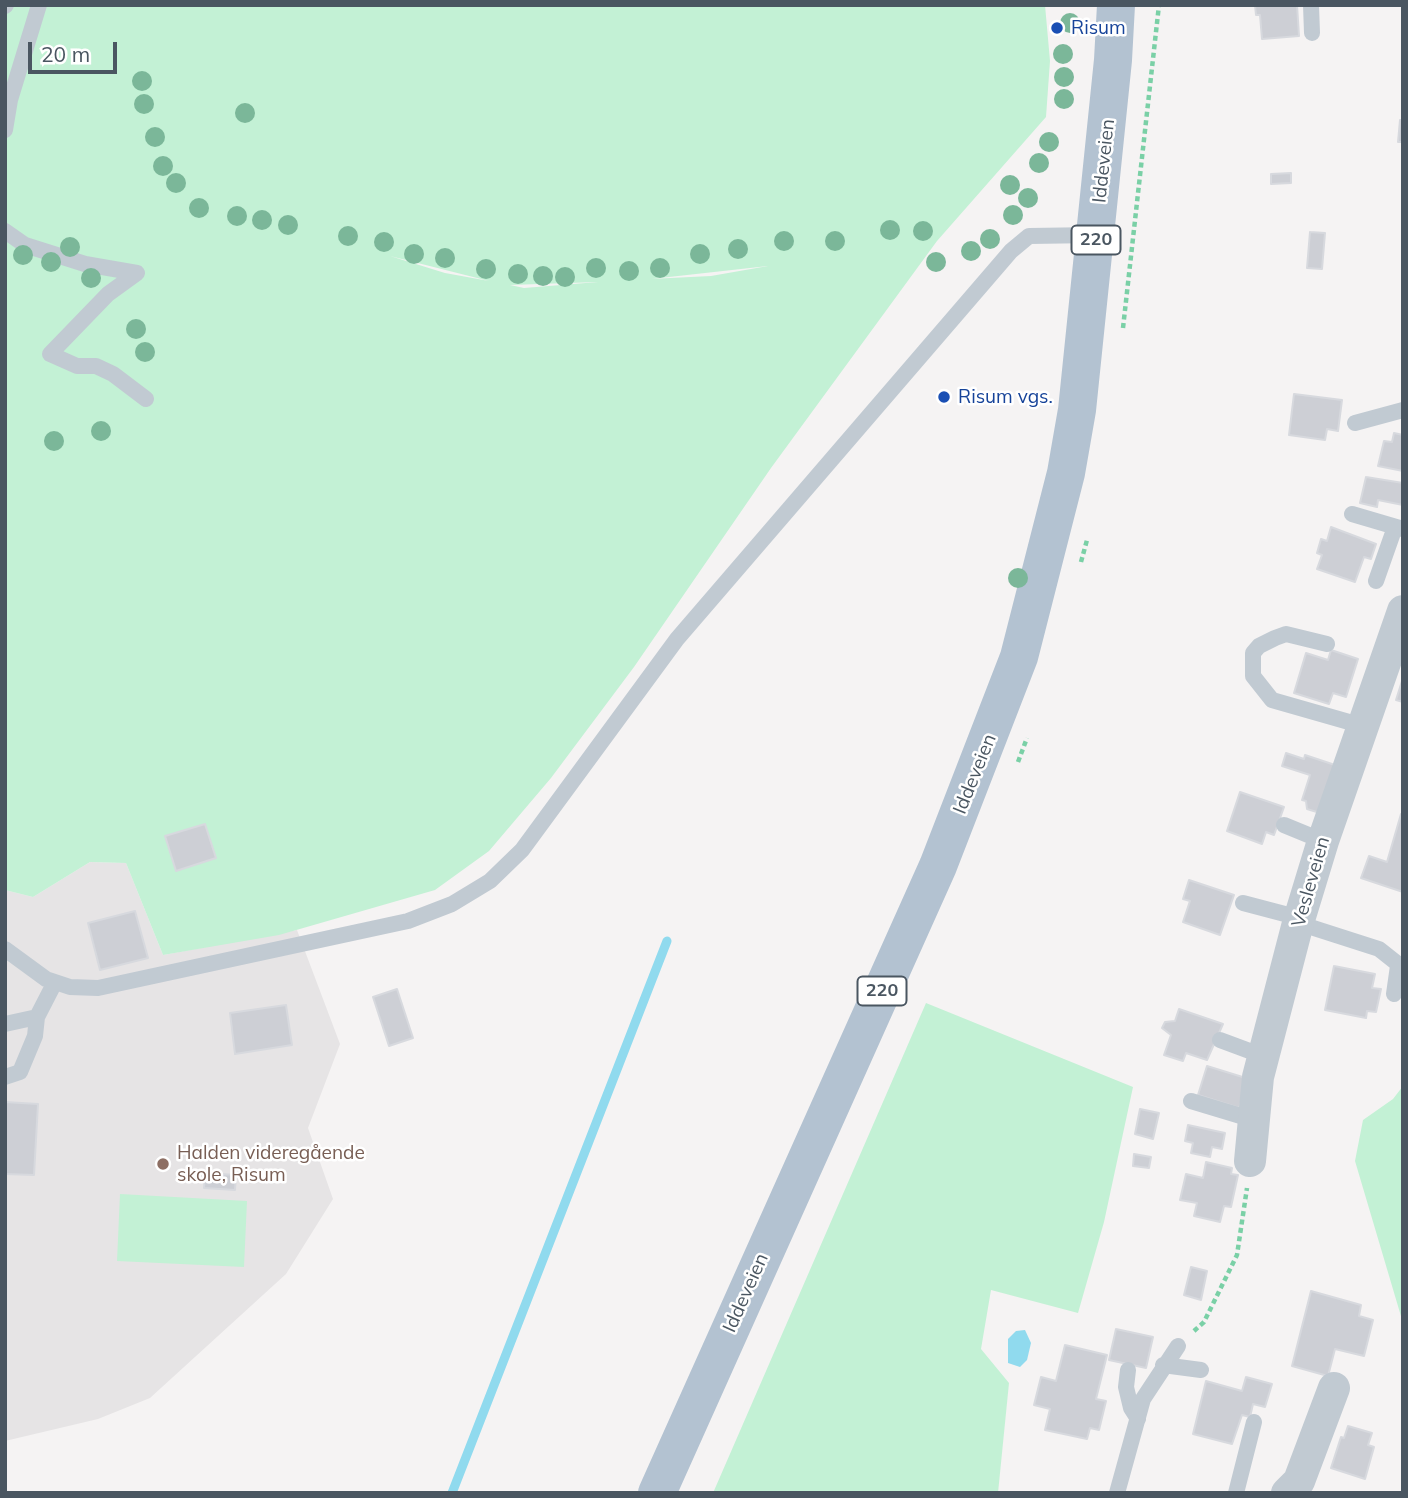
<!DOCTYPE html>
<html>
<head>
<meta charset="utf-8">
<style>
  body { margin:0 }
  #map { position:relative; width:1408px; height:1498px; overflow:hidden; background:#f5f3f3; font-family:Mulish,sans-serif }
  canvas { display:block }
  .frame { position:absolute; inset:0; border:7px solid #4a5661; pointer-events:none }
  .scale { position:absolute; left:28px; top:42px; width:89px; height:32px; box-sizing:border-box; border:4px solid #4a5661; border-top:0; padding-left:9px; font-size:21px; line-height:24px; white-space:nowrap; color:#4a5661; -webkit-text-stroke:5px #fff; paint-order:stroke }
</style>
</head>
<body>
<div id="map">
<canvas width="1408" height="1498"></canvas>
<div class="frame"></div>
<div class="scale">20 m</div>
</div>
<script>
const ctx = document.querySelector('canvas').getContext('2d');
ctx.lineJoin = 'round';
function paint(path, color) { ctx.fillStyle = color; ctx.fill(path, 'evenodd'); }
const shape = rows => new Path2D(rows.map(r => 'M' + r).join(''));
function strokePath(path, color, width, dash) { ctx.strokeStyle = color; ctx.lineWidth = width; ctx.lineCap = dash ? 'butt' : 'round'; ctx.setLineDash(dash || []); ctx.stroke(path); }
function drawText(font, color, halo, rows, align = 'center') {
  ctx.font = font + ' Mulish,sans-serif'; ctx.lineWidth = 5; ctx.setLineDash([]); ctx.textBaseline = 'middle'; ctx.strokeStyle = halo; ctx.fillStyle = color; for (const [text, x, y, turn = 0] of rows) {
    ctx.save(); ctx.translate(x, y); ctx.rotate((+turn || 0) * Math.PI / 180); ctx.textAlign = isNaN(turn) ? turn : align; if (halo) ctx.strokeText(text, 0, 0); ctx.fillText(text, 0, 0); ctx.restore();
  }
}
paint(shape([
  [90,862,126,863,163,955,297,930,340,1044,308,1128,333,1199,286,1274,150,1398,98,1419,5,1441,5,890,33,897]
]), '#e6e4e5');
paint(shape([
  [5,5,1045,5,1050,61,1046,117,937,241,771,468,634,667,551,778,489,851,435,890,279,935,163,955,126,863,90,862,33,897,5,890],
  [390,256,489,281,445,273],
  [768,266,711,276,650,279,651,279],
  [598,282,524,288,510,285],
  [926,1003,1133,1087,1104,1222,1078,1313,991,1290,981,1349,1009,1383,998,1493,713,1493],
  [1403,1086,1403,1323,1355,1161,1363,1120,1393,1099],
  [120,1194,247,1201,244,1267,117,1261]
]), '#c3f1d5');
paint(shape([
  [1025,1330,1031,1343,1027,1360,1020,1367,1008,1363,1008,1339,1016,1331]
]), '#90daee');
strokePath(shape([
  [452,1493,667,941]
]), '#90daee', 9);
const building = shape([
  [1255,5,1297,5,1299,36,1262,39,1260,15,1256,15,1255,5],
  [1400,120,1403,120,1403,142,1398,142,1400,120],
  [1291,173,1291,183,1271,184,1271,174,1291,173],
  [1310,232,1325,233,1322,269,1307,268,1310,232],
  [1294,394,1342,400,1338,431,1327,429,1325,440,1289,435,1294,394],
  [1394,433,1403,435,1403,471,1378,466,1384,441,1392,442,1394,433],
  [1366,477,1403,483,1403,505,1378,500,1377,507,1360,503,1366,477],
  [1331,527,1376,544,1371,559,1364,557,1355,582,1317,569,1322,555,1317,553,1321,539,1327,541,1331,527],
  [1331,650,1358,659,1346,697,1333,693,1329,704,1294,693,1306,653,1328,660,1331,650],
  [1402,681,1403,681,1403,702,1396,700,1402,681],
  [1286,753,1304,759,1305,755,1335,765,1320,813,1307,809,1306,801,1302,800,1310,775,1282,766,1286,753],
  [1240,792,1284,807,1274,835,1266,832,1262,844,1227,831,1240,792],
  [1401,814,1403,814,1403,892,1361,878,1369,856,1387,862,1401,814],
  [205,824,216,858,176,871,165,836,205,824],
  [1189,880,1234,895,1220,935,1183,922,1190,901,1183,899,1189,880],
  [135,911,148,958,100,970,88,923,135,911],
  [1334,966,1375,974,1372,988,1381,989,1376,1012,1367,1011,1366,1018,1325,1010,1334,966],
  [397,989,413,1038,389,1046,373,997,397,989],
  [286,1005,292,1045,235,1054,230,1013,286,1005],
  [1179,1009,1223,1024,1207,1060,1186,1053,1183,1061,1164,1055,1171,1035,1162,1028,1165,1022,1175,1021,1179,1009],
  [1207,1066,1249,1079,1239,1108,1198,1095,1207,1066],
  [5,1102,38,1104,34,1175,5,1174,5,1102],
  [1140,1109,1159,1113,1153,1139,1135,1134,1140,1109],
  [1188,1125,1225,1133,1222,1149,1212,1147,1210,1157,1191,1153,1193,1143,1185,1141,1188,1125],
  [1134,1154,1151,1157,1149,1168,1133,1166,1134,1154],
  [1206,1162,1232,1168,1231,1174,1238,1175,1231,1207,1224,1206,1220,1222,1194,1216,1197,1203,1180,1200,1186,1174,1203,1178,1206,1162],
  [205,1173,236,1175,235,1190,204,1188,205,1173],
  [1191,1267,1207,1271,1201,1300,1184,1295,1191,1267],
  [1311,1291,1361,1305,1359,1316,1373,1320,1364,1356,1335,1349,1328,1376,1292,1366,1311,1291],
  [1116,1329,1153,1337,1146,1368,1109,1360,1116,1329],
  [1065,1345,1107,1355,1096,1399,1106,1401,1099,1430,1090,1428,1087,1439,1045,1430,1050,1409,1034,1405,1041,1377,1056,1381,1065,1345],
  [1246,1377,1272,1384,1265,1407,1253,1404,1250,1417,1242,1415,1232,1444,1193,1434,1206,1381,1242,1391,1246,1377],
  [1348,1426,1372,1433,1368,1445,1374,1447,1365,1479,1331,1468,1341,1437,1344,1438,1348,1426]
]);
paint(building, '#cdcfd5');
strokePath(building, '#d7d9de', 2);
strokePath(shape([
  [1123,328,1159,5],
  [1081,562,1087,540],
  [1018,762,1027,738],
  [1194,1331,1204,1322,1237,1255,1247,1188]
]), '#7ad0a6', 4.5, [5, 3.5]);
strokePath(shape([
  [1311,5,1312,33],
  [5,6,6,5],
  [5,130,10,100,39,5],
  [5,231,25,245,85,264,137,273,108,294,50,354,77,366,96,366,113,374,146,399],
  [1355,423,1403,410],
  [1352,514,1403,529],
  [1376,581,1395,527],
  [1327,644,1286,634,1275,638,1259,646,1253,653,1253,676,1272,700,1363,726],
  [1284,825,1323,841],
  [1243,903,1300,918],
  [1298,923,1379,949,1403,968],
  [5,949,46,979,70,987,98,988,408,921,452,904,490,881,522,850,677,639,1011,251,1029,236,1096,235],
  [1394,994,1398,966],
  [5,1024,37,1017],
  [1220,1040,1263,1056],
  [5,1077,20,1072,35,1036,37,1017,55,982],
  [1191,1101,1254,1120],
  [1163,1365,1201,1370],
  [1128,1370,1126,1387,1131,1408,1138,1419],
  [1117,1493,1143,1399,1178,1346],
  [1236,1493,1254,1422]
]), '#c1cad2', 16);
strokePath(shape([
  [1250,1161,1258,1077,1298,923,1323,841,1403,611],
  [1287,1493,1299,1481,1334,1388]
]), '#c1cad2', 32);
strokePath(shape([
  [657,1493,938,866,1019,657,1066,473,1077,410,1113,60,1116,5]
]), '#b3c2d1', 38);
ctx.fillStyle = '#7bb799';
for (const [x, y] of [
  [1070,23],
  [1063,54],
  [1064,77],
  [142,81],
  [1064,99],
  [144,104],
  [245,113],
  [155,137],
  [1049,142],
  [1039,163],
  [163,166],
  [176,183],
  [1010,185],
  [1028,198],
  [199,208],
  [1013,215],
  [237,216],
  [262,220],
  [288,225],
  [890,230],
  [923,231],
  [348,236],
  [990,239],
  [784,241],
  [835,241],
  [384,242],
  [70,247],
  [738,249],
  [971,251],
  [414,254],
  [700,254],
  [23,255],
  [445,258],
  [51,262],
  [936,262],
  [596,268],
  [660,268],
  [486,269],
  [629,271],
  [518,274],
  [543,276],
  [565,277],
  [91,278],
  [136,329],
  [145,352],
  [101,431],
  [54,441],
  [1018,578]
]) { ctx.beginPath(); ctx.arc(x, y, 10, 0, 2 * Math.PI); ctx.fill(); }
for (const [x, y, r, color] of [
  [1057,28,7,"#1a4fb4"],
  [944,397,7,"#1a4fb4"],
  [163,1164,7,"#8d6e63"]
]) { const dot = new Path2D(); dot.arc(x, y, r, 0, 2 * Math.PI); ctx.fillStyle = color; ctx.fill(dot); strokePath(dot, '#fff', 2.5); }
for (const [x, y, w] of [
  [1096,240,49],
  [882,991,49]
]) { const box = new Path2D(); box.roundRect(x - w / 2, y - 14.5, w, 29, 5); ctx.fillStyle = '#fff'; ctx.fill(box); strokePath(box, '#4a5661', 2); }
drawText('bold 18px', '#4a5661', null, [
  ["220",1096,240],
  ["220",882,991]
]);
drawText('19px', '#164399', '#fff', [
  ["Risum",1071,28],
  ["Risum vgs.",958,397]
], 'left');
drawText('19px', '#4a5661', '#fff', [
  ["Iddeveien",1104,161,-84],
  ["Iddeveien",975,774,-68],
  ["Vesleveien",1311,882,-74],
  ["Iddeveien",746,1293,-66]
]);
drawText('19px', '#785e54', '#fff', [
  ["Halden videregående",177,1153],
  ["skole, Risum",177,1175]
], 'left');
</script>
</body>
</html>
